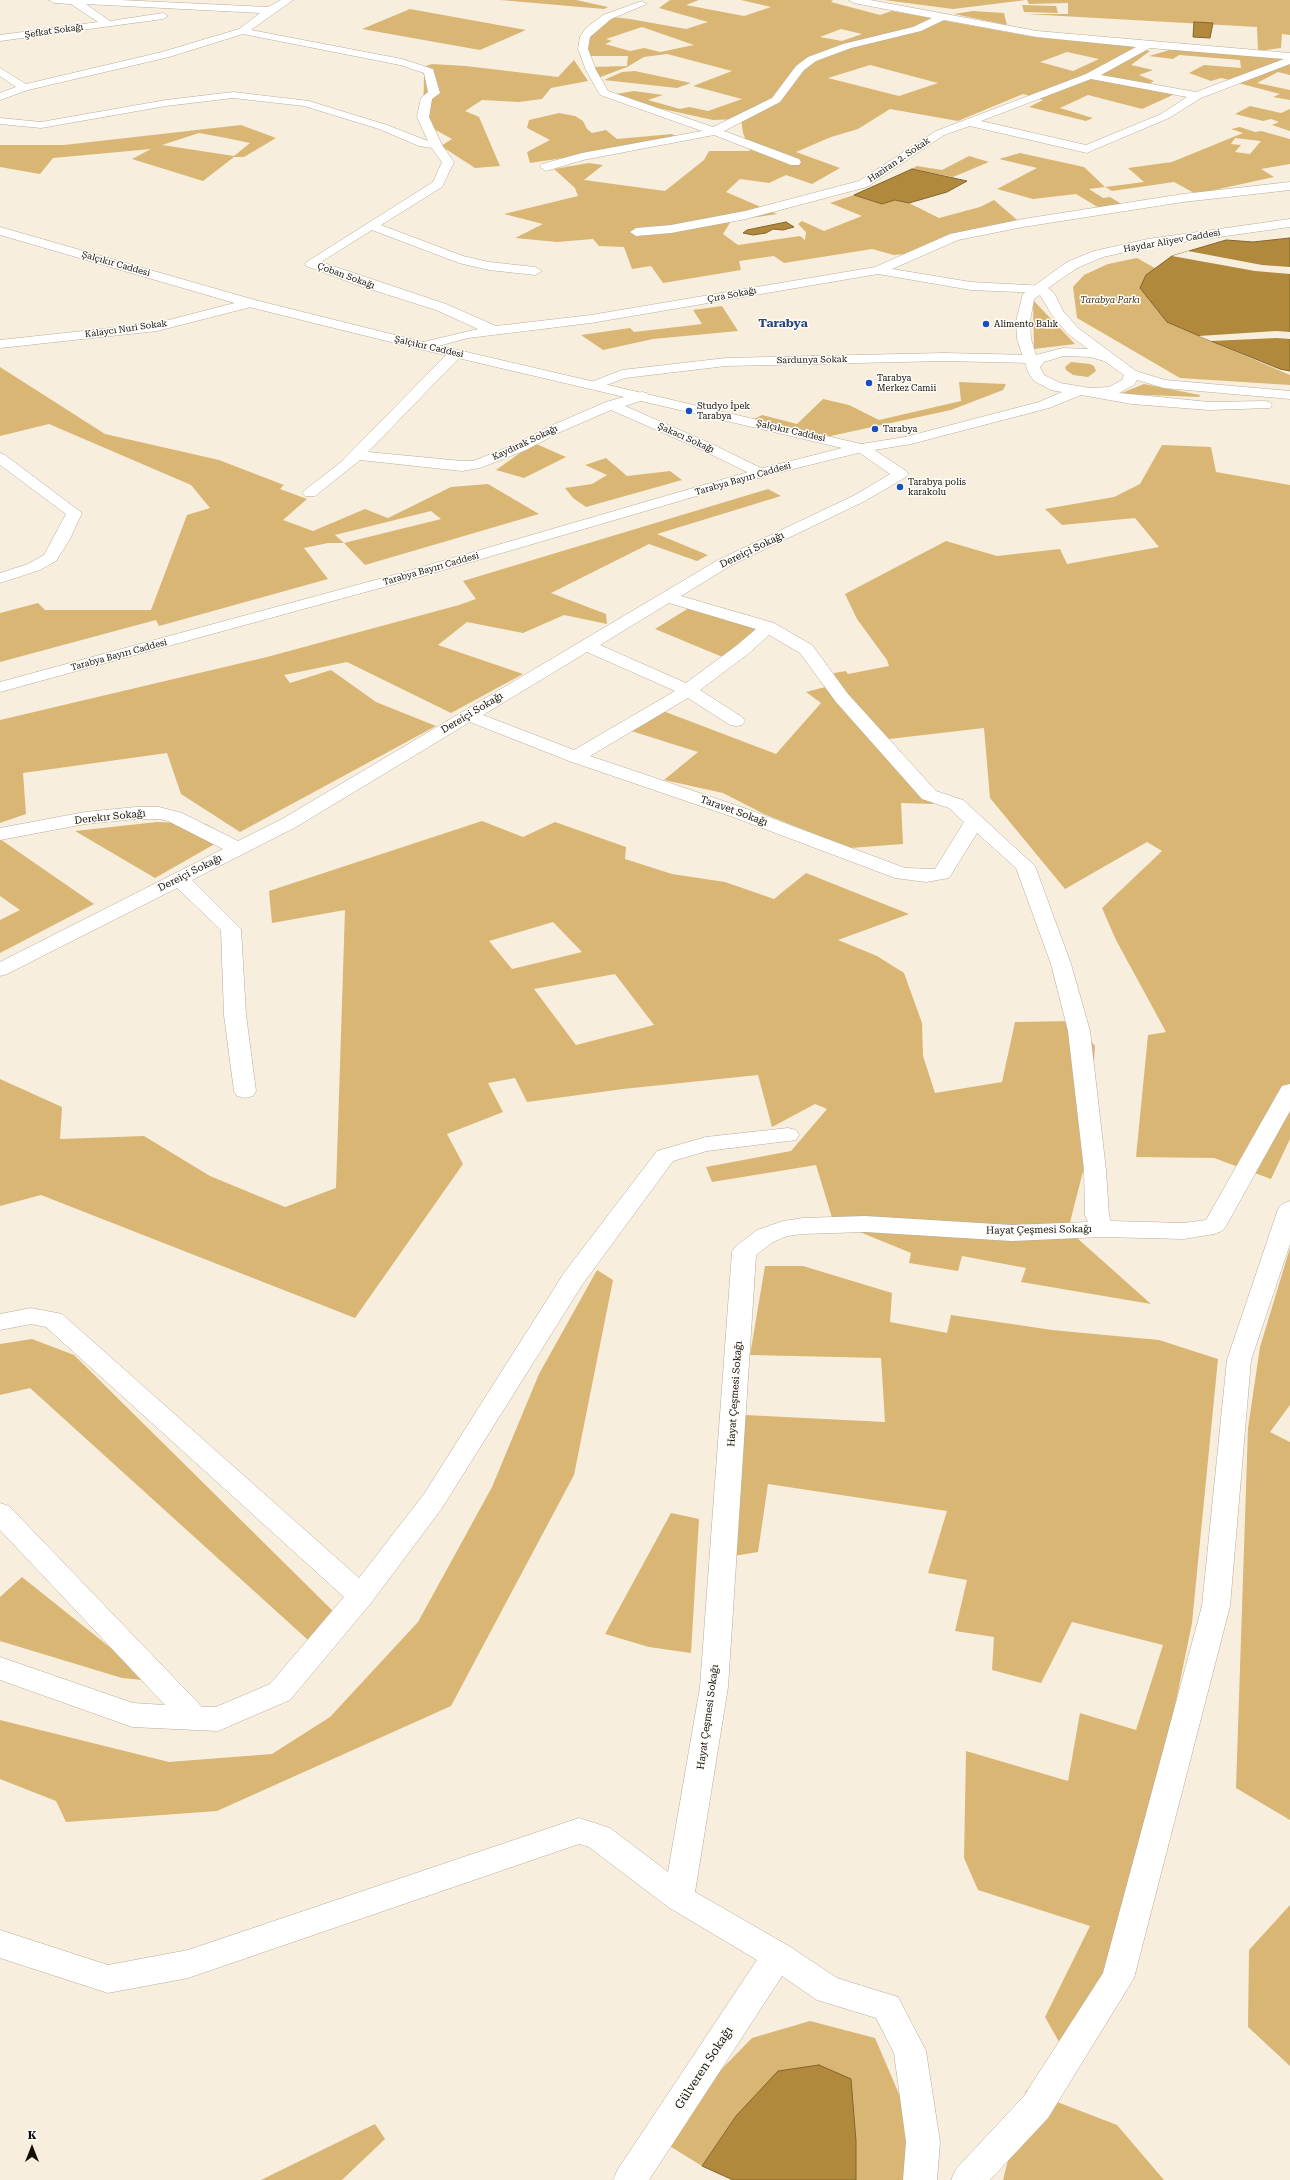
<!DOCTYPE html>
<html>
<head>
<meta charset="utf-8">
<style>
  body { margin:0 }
  #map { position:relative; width:1290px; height:2180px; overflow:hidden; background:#f8eedd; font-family:"Roboto Serif",serif }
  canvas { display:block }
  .north { position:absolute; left:12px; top:2128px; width:40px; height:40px; -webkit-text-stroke:3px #fefcf9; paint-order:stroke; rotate:0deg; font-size:11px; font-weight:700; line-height:16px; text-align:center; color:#13100a }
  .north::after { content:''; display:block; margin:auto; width:14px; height:18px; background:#13100a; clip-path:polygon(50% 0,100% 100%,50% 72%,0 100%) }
</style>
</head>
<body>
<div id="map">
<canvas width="1290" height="2180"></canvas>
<div class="north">K</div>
</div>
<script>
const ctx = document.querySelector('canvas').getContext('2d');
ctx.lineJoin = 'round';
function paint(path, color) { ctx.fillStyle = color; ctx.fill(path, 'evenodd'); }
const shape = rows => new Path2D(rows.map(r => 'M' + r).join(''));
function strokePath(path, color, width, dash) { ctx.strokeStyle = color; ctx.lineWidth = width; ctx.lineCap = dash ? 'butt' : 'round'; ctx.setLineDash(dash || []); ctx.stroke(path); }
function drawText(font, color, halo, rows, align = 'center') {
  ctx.font = font + ' "Roboto Serif",serif'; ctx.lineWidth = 3; ctx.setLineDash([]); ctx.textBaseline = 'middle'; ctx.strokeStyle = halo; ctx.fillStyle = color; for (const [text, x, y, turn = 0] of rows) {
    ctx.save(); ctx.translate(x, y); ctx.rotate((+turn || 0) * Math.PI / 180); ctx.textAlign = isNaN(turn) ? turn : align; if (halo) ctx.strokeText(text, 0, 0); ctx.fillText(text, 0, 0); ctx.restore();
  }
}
paint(shape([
  [500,0,576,0,608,7,604,9],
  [670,0,699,0,686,5,744,16,771,7,741,0,833,0,831,2,880,15,892,11,1034,37,1129,46,1150,51,1131,65,1153,70,1139,75,1154,81,1143,87,1175,94,1142,109,1088,95,1060,108,1093,118,1086,121,1029,107,1043,100,1023,94,958,121,890,109,858,129,831,137,796,152,840,168,812,184,786,175,769,183,740,179,726,192,777,214,731,221,723,234,738,245,800,236,805,240,806,232,798,224,802,221,824,231,862,216,830,203,854,195,882,204,895,200,909,203,939,218,980,207,994,200,1023,225,968,237,915,253,894,255,872,249,784,263,774,256,739,261,741,270,663,283,651,266,632,269,624,247,599,246,593,239,557,242,515,238,543,224,504,214,578,196,575,188,554,169,589,163,603,165,584,180,665,191,704,160,709,151,750,151,743,133,741,119,713,120,603,96,634,91,663,95,648,100,680,109,689,107,708,111,742,99,693,86,732,71,667,54,644,57,627,67,598,78,592,67,627,66,628,56,590,56,586,41,594,28,613,17,630,19,686,29,708,22,659,8],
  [642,27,694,45,660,52,644,48,630,51,605,44,612,41,606,39],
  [841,29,862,34,842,41,820,37],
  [1067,52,1099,59,1073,71,1040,62],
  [870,65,938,83,899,96,828,78],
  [884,0,1026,0,953,9],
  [1027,0,1290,0,1290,35,1282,34,1281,48,1258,51,1257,27,1026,14,1068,14,1068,3,1029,4],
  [1022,5,1056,6,1058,13,1024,12],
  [410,9,526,30,480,50,362,29],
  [973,11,1004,13,1007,25,954,14],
  [1173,49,1290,57,1290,75,1278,72,1257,83,1290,90,1290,100,1273,97,1280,94,1238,83,1239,82,1221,78,1211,81,1189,73,1204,65,1241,68,1240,60,1179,55,1173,59,1149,56],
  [574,60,588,81,551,88,542,99,519,102,482,100,465,111,479,117,500,166,475,168,441,146,452,139,423,123,424,75,420,68,432,64,466,66,558,77],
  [635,71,691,83,677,88,604,80,622,72],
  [1250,106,1281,113,1290,109,1290,131,1272,125,1279,122,1271,119,1263,121,1235,114],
  [559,113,575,116,583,121,587,129,592,133,606,130,617,139,672,134,683,140,530,163,527,152,550,140,527,128,529,120],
  [241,125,276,138,244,157,234,157,203,181,132,159,151,149,53,158,40,174,0,167,0,145,64,145],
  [199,133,226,138,250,143,234,156,162,145],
  [1240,127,1255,132,1261,131,1290,139,1290,164,1261,169,1274,177,1196,194,1174,182,1112,191,1105,187,1089,189,1103,198,1110,197,1125,206,1101,209,1076,194,1033,199,997,189,1037,168,999,159,1020,153,1084,167,1105,187,1144,182,1128,168,1172,162,1243,133,1231,129],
  [1235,138,1260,141,1261,141,1250,154,1235,152,1241,145,1231,144],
  [969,156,989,162,953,177,912,169,917,166,942,170],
  [1137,258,1155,268,1140,288,1167,322,1290,375,1290,385,1180,378,1077,318,1073,287,1084,275,1108,264],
  [1033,300,1075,344,1034,349],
  [722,306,738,331,653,339,603,350,581,335,630,328,634,332,702,324,693,310],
  [1071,362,1090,364,1094,366,1096,371,1088,377,1073,375,1066,370,1065,367],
  [0,367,105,434,219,460,284,485,280,489,307,499,283,520,313,531,365,509,388,518,451,487,488,484,539,514,365,565,344,543,328,543,304,548,328,579,159,626,156,620,0,662,0,613,38,603,45,610,151,610,187,515,210,508,191,485,49,424,0,436],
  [431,511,441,519,344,543,335,535],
  [959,382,1006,384,1003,390,951,410,826,437,752,420,762,415,797,424,823,399,849,405,879,420,961,401],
  [1144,384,1200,395,1199,397,1119,394],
  [534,443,566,457,524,478,496,470],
  [1162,445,1211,447,1216,472,1290,485,1290,1139,1271,1179,1214,1158,1136,1157,1148,1035,1166,1032,1116,940,1102,908,1162,851,1147,842,1065,889,990,798,984,728,889,739,935,797,933,804,901,803,903,844,850,848,764,814,723,793,664,780,698,752,628,730,663,711,776,754,821,703,806,692,833,685,834,673,846,671,848,674,889,666,887,660,857,619,845,594,946,541,997,556,1060,549,1067,564,1159,547,1135,518,1062,525,1045,509,1114,497,1140,484],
  [606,458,627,476,670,471,682,480,586,507,573,498,565,488,592,484,607,475,585,465],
  [768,489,781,496,657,534,708,555,697,561,649,544,551,593,606,614,607,624,564,615,523,633,467,622,438,645,523,674,451,713,347,662,284,675,290,683,331,670,376,702,436,726,240,832,181,794,167,753,23,773,26,814,0,823,0,720,267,657,459,605,476,599,463,581],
  [692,606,763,632,725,658,655,629],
  [482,821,523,837,555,822,626,847,625,859,672,874,725,882,774,899,806,873,909,914,838,940,877,956,904,973,922,1023,923,1056,935,1093,1002,1082,1015,1022,1075,1021,1095,1046,1088,1152,1068,1230,1151,1304,1021,1282,1026,1268,962,1256,958,1271,909,1263,911,1253,833,1221,816,1165,712,1182,706,1167,791,1151,827,1109,815,1104,772,1127,758,1075,623,1089,527,1102,515,1078,488,1083,503,1112,447,1134,463,1164,355,1318,41,1195,0,1206,0,1079,62,1107,60,1139,144,1136,210,1176,285,1207,336,1188,345,910,272,923,269,891],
  [553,922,582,952,512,969,489,941],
  [615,974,654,1025,576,1045,534,989],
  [157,822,206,824,227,837,155,878,75,831],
  [0,839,94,904,0,953,0,920,20,910,0,896],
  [1290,1248,1290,1405,1270,1432,1290,1442,1290,1820,1236,1788,1248,1428,1260,1347],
  [765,1266,803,1266,892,1293,890,1322,947,1333,951,1315,1052,1330,1159,1340,1218,1359,1192,1623,1168,1740,1129,1901,1072,2065,1045,2017,1090,1926,978,1890,964,1858,966,1751,1068,1781,1080,1713,1136,1730,1163,1645,1072,1622,1041,1683,992,1670,994,1637,955,1631,967,1580,928,1573,947,1511,768,1484,758,1552,722,1558,745,1415,885,1422,881,1358,750,1355],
  [597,1270,613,1280,574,1475,451,1706,217,1811,66,1822,56,1801,0,1779,0,1720,169,1762,272,1754,330,1717,418,1622,492,1487,539,1374],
  [32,1339,74,1355,343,1621,319,1650,30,1388,0,1395,0,1344],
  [671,1513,699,1519,691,1653,649,1647,605,1634],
  [22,1577,152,1681,122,1678,0,1641,0,1597],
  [1290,1905,1290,2066,1248,2027,1249,1950],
  [810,2021,875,2038,908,2115,908,2180,856,2180,856,2141,736,2116,702,2166,655,2137,752,2038],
  [1026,2090,1117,2125,1164,2180,1003,2180],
  [375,2124,385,2139,342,2180,261,2180]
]), '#dab675');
const water = shape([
  [1194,22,1213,23,1210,38,1193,37,1194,22],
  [912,169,967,181,947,192,909,203,895,200,882,204,854,195,912,169],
  [786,222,794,227,783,230,773,229,766,233,753,235,743,233,747,230,786,222],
  [1290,238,1290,371,1280,369,1211,341,1167,322,1140,288,1146,275,1172,256,1226,240,1253,242,1290,238],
  [819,2065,851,2079,856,2141,856,2180,733,2180,702,2166,736,2116,778,2071,819,2065]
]);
paint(water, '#b1893c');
strokePath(water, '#82652d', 1);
paint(shape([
  [1188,251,1262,265,1290,267,1290,274,1255,271,1172,256],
  [1276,331,1290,332,1290,339,1277,338,1211,341,1199,336]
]), '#f8eedd');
const minor = shape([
  [49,0,120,0,268,7,281,0,293,0,251,30,402,59,433,69,440,93,432,99,429,117,442,145,454,162,442,187,381,225,463,256,489,262,535,267,542,271,535,275,489,270,459,263,372,230,321,262,446,304,496,326,591,315,875,267,950,234,1023,219,1183,194,1290,182,1290,190,1183,202,1023,227,958,240,892,269,971,282,1046,286,1048,289,1046,292,1041,293,971,290,878,274,591,323,468,338,424,350,417,346,419,343,478,329,436,310,360,286,306,266,305,263,433,182,442,162,432,148,419,146,379,129,304,106,233,98,166,106,41,128,0,124,0,118,41,122,166,100,233,92,309,101,387,125,428,141,417,117,421,98,428,92,424,73,400,65,243,34,169,57,28,90,0,100,0,93,16,87,0,76,0,68,26,84,162,52,239,29,260,13,86,4,110,21,163,13,168,16,163,19,0,41,0,35,98,22,71,4,54,3,49,0],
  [849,0,870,0,1037,31,1290,53,1290,64,1201,98,1169,118,1091,151,1087,153,970,126,944,135,867,187,746,219,671,233,636,236,630,232,636,228,671,225,745,211,859,181,936,131,1086,74,1136,47,1037,37,944,20,921,31,851,48,816,61,804,70,780,102,724,131,799,159,801,162,799,165,791,165,714,135,583,160,546,171,540,167,542,164,582,153,702,131,600,95,586,70,578,49,580,37,585,29,603,15,642,1,647,4,611,19,590,37,588,49,596,70,608,91,713,127,772,98,796,66,808,57,843,44,913,27,932,18,854,3,849,0],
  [1150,48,1284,59,1196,92,1101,75,1150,48],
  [1091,79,1187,97,1161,114,1086,145,981,121,1091,79],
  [250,299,257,303,255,306,157,331,0,348,0,340,157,323,250,299],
  [455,350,460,351,462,354,460,357,368,452,462,461,473,461,516,444,548,427,606,402,642,392,647,393,649,396,647,399,625,406,712,444,765,470,768,473,765,476,760,478,755,476,702,450,611,410,558,433,526,450,480,468,462,471,360,460,315,496,305,496,302,493,305,490,341,462,450,351,455,350],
  [944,353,1031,355,1038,359,1031,363,944,361,726,366,625,378,596,389,589,385,591,382,622,370,726,358,944,353],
  [862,444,867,445,906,471,909,474,906,477,865,501,730,566,681,596,774,623,812,645,848,694,936,791,963,800,1035,866,1071,964,1090,1031,1106,1170,1109,1215,1111,1221,1184,1223,1206,1220,1279,1091,1282,1086,1290,1084,1290,1111,1226,1226,1222,1231,1214,1234,1184,1239,1102,1237,1012,1241,865,1232,803,1234,787,1236,773,1242,756,1255,728,1687,695,1892,789,1946,837,1978,898,1997,926,2051,940,2142,937,2180,903,2180,906,2142,894,2053,876,2018,817,2000,782,1976,649,2180,613,2180,618,2169,757,1960,668,1907,589,1847,579,1844,188,1978,108,1993,0,1958,0,1930,108,1965,188,1950,579,1818,610,1828,668,1872,700,1687,732,1252,736,1246,757,1230,783,1221,803,1218,865,1216,1012,1225,1088,1222,1085,1215,1084,1170,1068,1031,1051,964,1016,868,977,833,949,878,926,882,895,878,733,817,569,761,470,722,296,827,192,880,241,929,246,1015,256,1091,253,1096,245,1098,237,1096,234,1091,224,1015,221,930,177,888,7,974,0,976,0,962,223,849,168,821,159,819,136,819,85,824,0,840,0,828,85,812,136,807,159,807,182,813,238,841,282,819,718,560,855,495,890,474,857,451,855,448,857,445,862,444],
  [669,603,756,629,736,646,686,683,600,645,669,603],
  [769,635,800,653,836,702,922,799,949,808,964,822,935,869,905,868,747,809,590,756,688,698,730,725,736,726,742,725,745,721,742,717,700,690,748,654,769,635],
  [587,652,675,691,574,750,483,715,587,652],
  [0,453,5,455,82,513,70,539,56,561,40,570,0,583,0,573,28,564,44,555,66,514,0,465,0,453],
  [788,1128,796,1130,799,1135,796,1140,707,1151,673,1161,582,1285,442,1508,371,1603,290,1700,218,1731,132,1727,0,1680,0,1657,133,1703,165,1705,0,1530,0,1503,9,1506,202,1707,216,1707,270,1684,344,1597,46,1327,31,1324,0,1330,0,1314,31,1308,62,1314,359,1578,424,1494,564,1273,657,1151,706,1137,788,1128],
  [1290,1201,1290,1244,1251,1360,1230,1606,1134,1978,1048,2118,990,2180,951,2180,956,2169,1024,2096,1103,1973,1202,1606,1227,1360,1278,1209,1282,1204,1290,1201]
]);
const major = shape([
  [1290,219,1290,227,1148,247,1103,257,1077,268,1048,288,1054,293,1063,311,1078,328,1136,371,1165,380,1290,391,1290,399,1164,388,1137,380,1134,385,1119,393,1209,402,1265,401,1270,402,1272,405,1270,408,1209,410,1132,404,1081,395,1049,408,911,444,862,452,765,476,413,579,0,692,0,682,401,573,755,470,842,448,415,348,245,306,0,235,0,227,255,300,415,340,861,444,905,437,1039,402,1062,392,1051,390,1034,381,1028,372,1017,339,1016,321,1023,294,1067,262,1094,251,1148,239,1290,219],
  [1040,295,1052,315,1068,334,1088,349,1063,348,1036,355,1031,339,1030,321,1034,299,1040,295],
  [1064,356,1090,357,1104,361,1124,375,1122,380,1109,387,1090,388,1060,383,1044,375,1040,367,1044,362,1064,356]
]);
strokePath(minor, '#b6ac9c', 1);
strokePath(major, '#b6ac9c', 1);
paint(minor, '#fff');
paint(major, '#fff');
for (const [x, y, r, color] of [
  [986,324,4,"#174fbb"],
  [869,383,4,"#174fbb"],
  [689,411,4,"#174fbb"],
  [875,429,4,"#174fbb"],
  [900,487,4,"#174fbb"]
]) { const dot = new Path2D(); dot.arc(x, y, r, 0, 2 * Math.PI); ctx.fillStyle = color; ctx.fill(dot); strokePath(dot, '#fefcf9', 1.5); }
drawText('9px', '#13100a', '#fefcf9', [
  ["Şefkat Sokağı",54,31,-8],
  ["Haziran 2. Sokak",899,160,-34],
  ["Haydar Aliyev Caddesi",1172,241,-10],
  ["Şalçıkır Caddesi",116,264,16],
  ["Çoban Sokağı",346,276,20],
  ["Çıra Sokağı",732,295,-11],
  ["Kalaycı Nuri Sokak",126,329,-8],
  ["Şalçıkır Caddesi",429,347,13],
  ["Sardunya Sokak",812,360,-1],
  ["Şalçıkır Caddesi",791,431,13],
  ["Şakacı Sokağı",686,438,24],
  ["Kaydırak Sokağı",525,443,-25],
  ["Tarabya Bayırı Caddesi",743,479,-16],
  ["Tarabya Bayırı Caddesi",431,569,-16],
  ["Tarabya Bayırı Caddesi",119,655,-15]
]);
drawText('italic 9px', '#3a2a07', '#fefcf9', [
  ["Tarabya Parkı",1110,300]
]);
drawText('9px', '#13100a', '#fefcf9', [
  ["Alimento Balık",994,324],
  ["Tarabya",877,378],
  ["Merkez Camii",877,388],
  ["Studyo İpek",697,406],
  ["Tarabya",697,416],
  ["Tarabya",883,429],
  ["Tarabya polis",908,482],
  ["karakolu",908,492]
], 'left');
drawText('10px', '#13100a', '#fefcf9', [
  ["Dereiçi Sokağı",752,550,-26],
  ["Dereiçi Sokağı",472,713,-31],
  ["Taravet Sokağı",734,811,20],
  ["Derekır Sokağı",110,817,-6],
  ["Dereiçi Sokağı",190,873,-27],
  ["Hayat Çeşmesi Sokağı",1039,1230,-1],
  ["Hayat Çeşmesi Sokağı",735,1394,-86],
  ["Hayat Çeşmesi Sokağı",708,1717,-82]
]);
drawText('bold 12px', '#29467e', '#fefcf9', [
  ["Tarabya",783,323]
]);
drawText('12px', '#13100a', '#fefcf9', [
  ["Gülveren Sokağı",704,2068,-57]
]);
</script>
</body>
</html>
